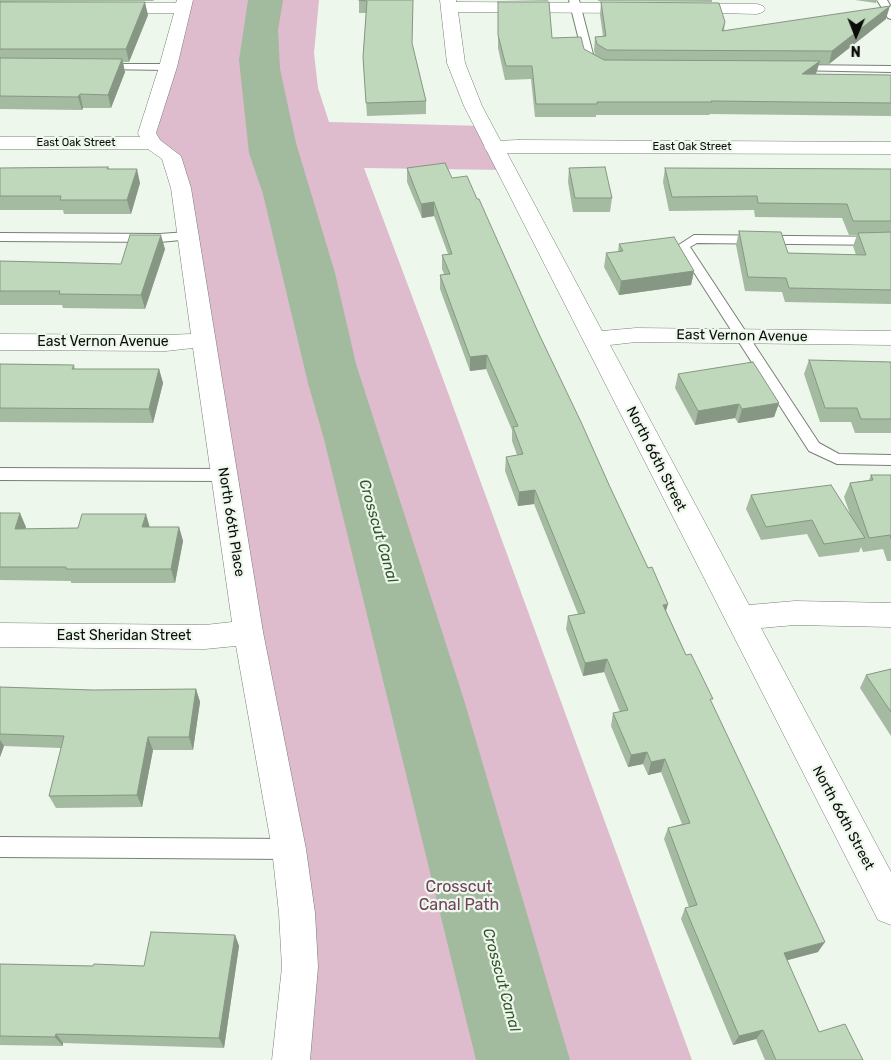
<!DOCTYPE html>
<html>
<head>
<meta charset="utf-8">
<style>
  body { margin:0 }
  #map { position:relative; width:891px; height:1060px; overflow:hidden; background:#edf7eb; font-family:Rubik,sans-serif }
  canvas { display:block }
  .north { position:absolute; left:831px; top:10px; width:50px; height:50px; -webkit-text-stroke:4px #edf7eb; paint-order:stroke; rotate:181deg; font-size:14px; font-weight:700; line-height:20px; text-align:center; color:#0a0d09 }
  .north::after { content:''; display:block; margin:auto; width:18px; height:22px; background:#0a0d09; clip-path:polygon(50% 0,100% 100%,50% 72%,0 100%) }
</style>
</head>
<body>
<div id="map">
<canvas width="891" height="1060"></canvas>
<div class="north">N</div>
</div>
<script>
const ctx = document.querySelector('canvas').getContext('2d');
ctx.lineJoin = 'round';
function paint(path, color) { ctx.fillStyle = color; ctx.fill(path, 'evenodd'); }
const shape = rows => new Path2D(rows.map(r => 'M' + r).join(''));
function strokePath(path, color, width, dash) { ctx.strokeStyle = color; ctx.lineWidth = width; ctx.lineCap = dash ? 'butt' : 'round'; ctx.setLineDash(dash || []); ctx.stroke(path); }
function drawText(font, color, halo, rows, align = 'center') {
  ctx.font = font + ' Rubik,sans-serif'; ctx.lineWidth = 4.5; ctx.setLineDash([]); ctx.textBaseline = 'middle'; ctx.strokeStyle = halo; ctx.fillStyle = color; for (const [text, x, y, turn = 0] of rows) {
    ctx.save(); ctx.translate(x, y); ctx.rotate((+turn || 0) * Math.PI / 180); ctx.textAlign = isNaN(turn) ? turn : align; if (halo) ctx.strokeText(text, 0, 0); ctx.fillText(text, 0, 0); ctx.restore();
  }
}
paint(shape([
  [185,0,319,0,314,53,318,88,329,122,483,126,507,170,364,168,443,379,692,1060,291,1060,300,967,181,188,148,126]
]), '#debbcd');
paint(shape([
  [248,0,283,0,278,30,280,69,296,143,335,273,356,364,464,700,570,1060,476,1060,324,439,308,383,263,194,249,153,239,60]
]), '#a2ba9e');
const service = shape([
  [569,0,579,0,594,58,603,63,604,65,603,67,595,67,584,60,569,0],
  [877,0,887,0,891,7,891,19,888,18,877,0],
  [103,64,168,64,173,67,168,70,99,69,98,67,103,64],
  [795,65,891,66,891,72,791,70,790,68,791,66,795,65],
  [187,232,193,236,191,239,160,242,0,241,0,233,160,234,187,232],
  [694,235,891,237,891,245,697,243,690,247,819,443,839,454,891,455,891,465,837,464,809,451,677,246,694,235],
  [0,468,224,469,229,471,232,475,229,479,224,481,0,480,0,468],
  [0,837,289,839,296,842,299,849,296,856,289,859,0,857,0,837]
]);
const minor = shape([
  [177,0,193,0,177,67,156,133,160,140,181,156,191,188,263,632,306,849,315,913,318,967,310,1060,272,1060,282,967,279,913,272,849,236,646,205,649,0,647,0,623,205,625,232,622,193,348,166,351,0,350,0,334,166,335,191,334,171,188,162,159,145,147,138,133,159,67,174,13,109,13,103,11,101,8,103,5,109,3,176,3,177,0],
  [440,0,456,0,456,2,638,3,644,5,646,8,644,11,638,13,458,12,465,63,482,106,602,331,636,328,891,331,891,345,636,342,610,345,749,605,795,601,891,603,891,627,795,625,761,628,891,872,891,925,878,920,464,106,447,63,440,0],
  [684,4,757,4,763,6,765,9,763,12,757,14,678,12,676,9,678,6,684,4]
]);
const tertiary = shape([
  [0,137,152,137,159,139,162,143,159,147,152,149,0,149,0,137],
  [519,140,891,142,891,154,494,153,487,151,484,147,487,143,494,141,519,140]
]);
strokePath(service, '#778076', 2);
strokePath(minor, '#778076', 1);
strokePath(tertiary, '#778076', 1);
paint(service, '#fff');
paint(minor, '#fff');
paint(tertiary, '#fff');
paint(shape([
  [0,0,154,0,153,1,0,2],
  [359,0,413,0,412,45,426,101,426,114,367,116,363,57,366,13,359,13],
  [498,0,548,0,548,1],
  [598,0,712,0,712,2,598,1],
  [855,0,877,0,876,3],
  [0,2,148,15,129,62,123,62,125,72,111,108,83,108,82,110,0,109],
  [498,2,552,38,584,49,595,55,594,50,595,37,603,36,600,15,601,2,725,22,724,31,886,19,829,64,819,64,815,74,891,75,891,116,710,114,709,115,596,115,596,117,535,117,531,79,505,80,498,48],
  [108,167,109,169,140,183,131,214,64,214,63,210,0,210,0,168],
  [407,168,452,178,538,332,610,487,686,655,711,702,818,952,787,960,819,1032,863,1060,765,1060,756,1039,733,1045,681,919,685,908,689,907,664,839,668,828,682,824,661,772,648,775,643,764,628,767,611,726,613,713,620,712,604,672,583,676,566,629,568,616,578,614,534,504,518,506,505,471,506,457,517,455,512,441,512,430,486,369,470,371,440,289,440,275,444,274,442,269,442,255,448,254,434,216,422,218,407,182],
  [569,168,612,198,610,212,573,212,568,182],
  [665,168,891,169,891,304,785,302,782,292,745,291,736,245,739,231,788,253,856,255,853,246,857,235,849,235,842,218,755,217,754,210,669,211,663,182],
  [619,244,694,271,691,285,619,295,604,267,606,253,618,252],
  [165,249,145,309,63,308,62,305,0,305,0,261,121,264],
  [809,360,891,362,891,433,855,433,851,422,820,422,804,374],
  [0,364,74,365,75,369,159,369,163,383,153,423,0,422],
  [678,374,779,403,774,417,738,423,735,418,695,425,675,388],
  [871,475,891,475,891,561,887,561,883,549,863,552,861,547,859,552,819,557,807,534,761,540,746,509,751,495,851,517,844,497,850,483,869,480],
  [0,513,26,527,25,529,179,527,183,541,175,583,71,583,71,581,0,580],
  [891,669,891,736,860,688,866,675],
  [0,687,93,690,196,689,200,702,193,750,153,750,142,807,56,808,49,796,61,748,4,746,0,757],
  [235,935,239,946,224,1048,63,1043,63,1046,0,1045,0,964,93,966,144,966]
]), '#a4baa1');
paint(shape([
  [145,2,148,15,129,62,126,49],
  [890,6,886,19,829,64,832,51],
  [122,59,125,72,111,108,108,95],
  [820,61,816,74,798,87,802,74],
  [80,94,83,108,82,110,78,97],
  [137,169,140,183,131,214,127,200],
  [434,202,434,216,422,218,421,204],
  [161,235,165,249,145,309,141,295],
  [694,271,691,285,619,295,621,281],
  [487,355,486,369,470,371,470,357],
  [159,369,163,383,153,423,149,409],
  [779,403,774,417,738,423,742,409],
  [739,404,735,418,695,425,698,411],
  [535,490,534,504,518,506,519,492],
  [20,513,26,527,21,543,15,529],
  [146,514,150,528,142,527],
  [179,527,183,541,175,583,171,569],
  [668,604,664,618,663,605],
  [607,659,604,672,583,676,585,663],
  [196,689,200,702,193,750,189,737],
  [148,737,153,750,142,807,137,795],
  [0,740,4,746,0,757],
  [647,752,643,764,628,767,631,755],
  [665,759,661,772,648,775,651,762],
  [235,935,239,946,224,1048,219,1038],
  [825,942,818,952,777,963,784,953],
  [763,1030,756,1039,733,1045,739,1036],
  [56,1034,63,1043,63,1046,55,1037]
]), '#869783');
const building = shape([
  [359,0,413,0,412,43,426,101,366,103,363,57,367,1,359,0],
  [0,2,145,2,126,49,0,49,0,2],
  [498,2,549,2,552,38,581,37,584,49,604,60,820,61,802,74,891,75,891,103,711,101,712,102,597,102,597,104,536,104,532,66,506,66,498,35,498,2],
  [601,2,719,3,725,22,722,31,890,6,832,51,607,50,597,44,595,37,606,36,601,2],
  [0,58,122,59,108,95,80,94,78,97,0,96,0,58],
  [445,163,452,178,467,176,477,199,479,199,538,332,581,422,610,487,648,568,652,567,668,604,663,605,686,655,691,654,713,699,710,699,825,942,784,953,819,1032,845,1024,863,1060,776,1060,763,1030,739,1036,685,908,697,905,668,828,690,823,665,759,651,762,647,752,631,755,613,713,628,710,607,659,585,663,568,616,585,613,535,490,519,492,506,457,523,454,513,427,518,426,487,355,470,357,440,275,450,274,442,255,452,254,434,202,421,204,407,168,445,163],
  [108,167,107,169,137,169,127,200,60,200,61,196,0,196,0,168,108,167],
  [605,167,612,198,575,198,569,168,605,167],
  [665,168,891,169,891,221,853,221,847,204,758,203,757,196,672,197,665,168],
  [739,231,781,232,788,253,866,255,858,233,891,232,891,290,789,288,786,278,748,277,739,231],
  [130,235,161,235,141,295,59,294,60,291,0,291,0,261,121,264,130,235],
  [674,237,694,271,621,281,606,253,623,251,619,244,674,237],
  [809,360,891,362,891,419,861,419,857,408,825,408,809,360],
  [753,362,779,403,742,409,739,404,698,411,678,374,753,362],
  [0,364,74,365,72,369,159,369,149,409,0,408,0,364],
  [871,475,891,475,891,539,890,535,869,538,850,483,873,480,871,475],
  [831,485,865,538,824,544,812,520,766,527,751,495,831,485],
  [0,513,20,513,15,529,78,528,82,514,146,514,142,527,179,527,171,569,66,569,66,567,0,567,0,513],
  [891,669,891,712,866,675,891,669],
  [0,687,93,690,196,689,189,737,148,737,137,795,49,796,64,736,0,734,0,687],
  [151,932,235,935,219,1038,56,1034,55,1037,0,1036,0,964,93,966,94,964,144,966,151,932]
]);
paint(building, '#bfd8bb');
strokePath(building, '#869783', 1);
drawText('11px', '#0a0d09', '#edf7eb', [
  ["East Oak Street",76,143],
  ["East Oak Street",692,147]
]);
drawText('14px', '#0a0d09', '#edf7eb', [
  ["East Vernon Avenue",742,336,1],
  ["East Vernon Avenue",103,342],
  ["North 66th Street",656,459,63],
  ["North 66th Place",231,522,81],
  ["East Sheridan Street",124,636],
  ["North 66th Street",843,818,62]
]);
drawText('italic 15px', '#32552c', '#edf7eb', [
  ["Crosscut Canal",378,531,74],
  ["Crosscut Canal",501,980,75]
]);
drawText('16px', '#71415d', '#edf7eb', [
  ["Crosscut",459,887],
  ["Canal Path",459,905]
]);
</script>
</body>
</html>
